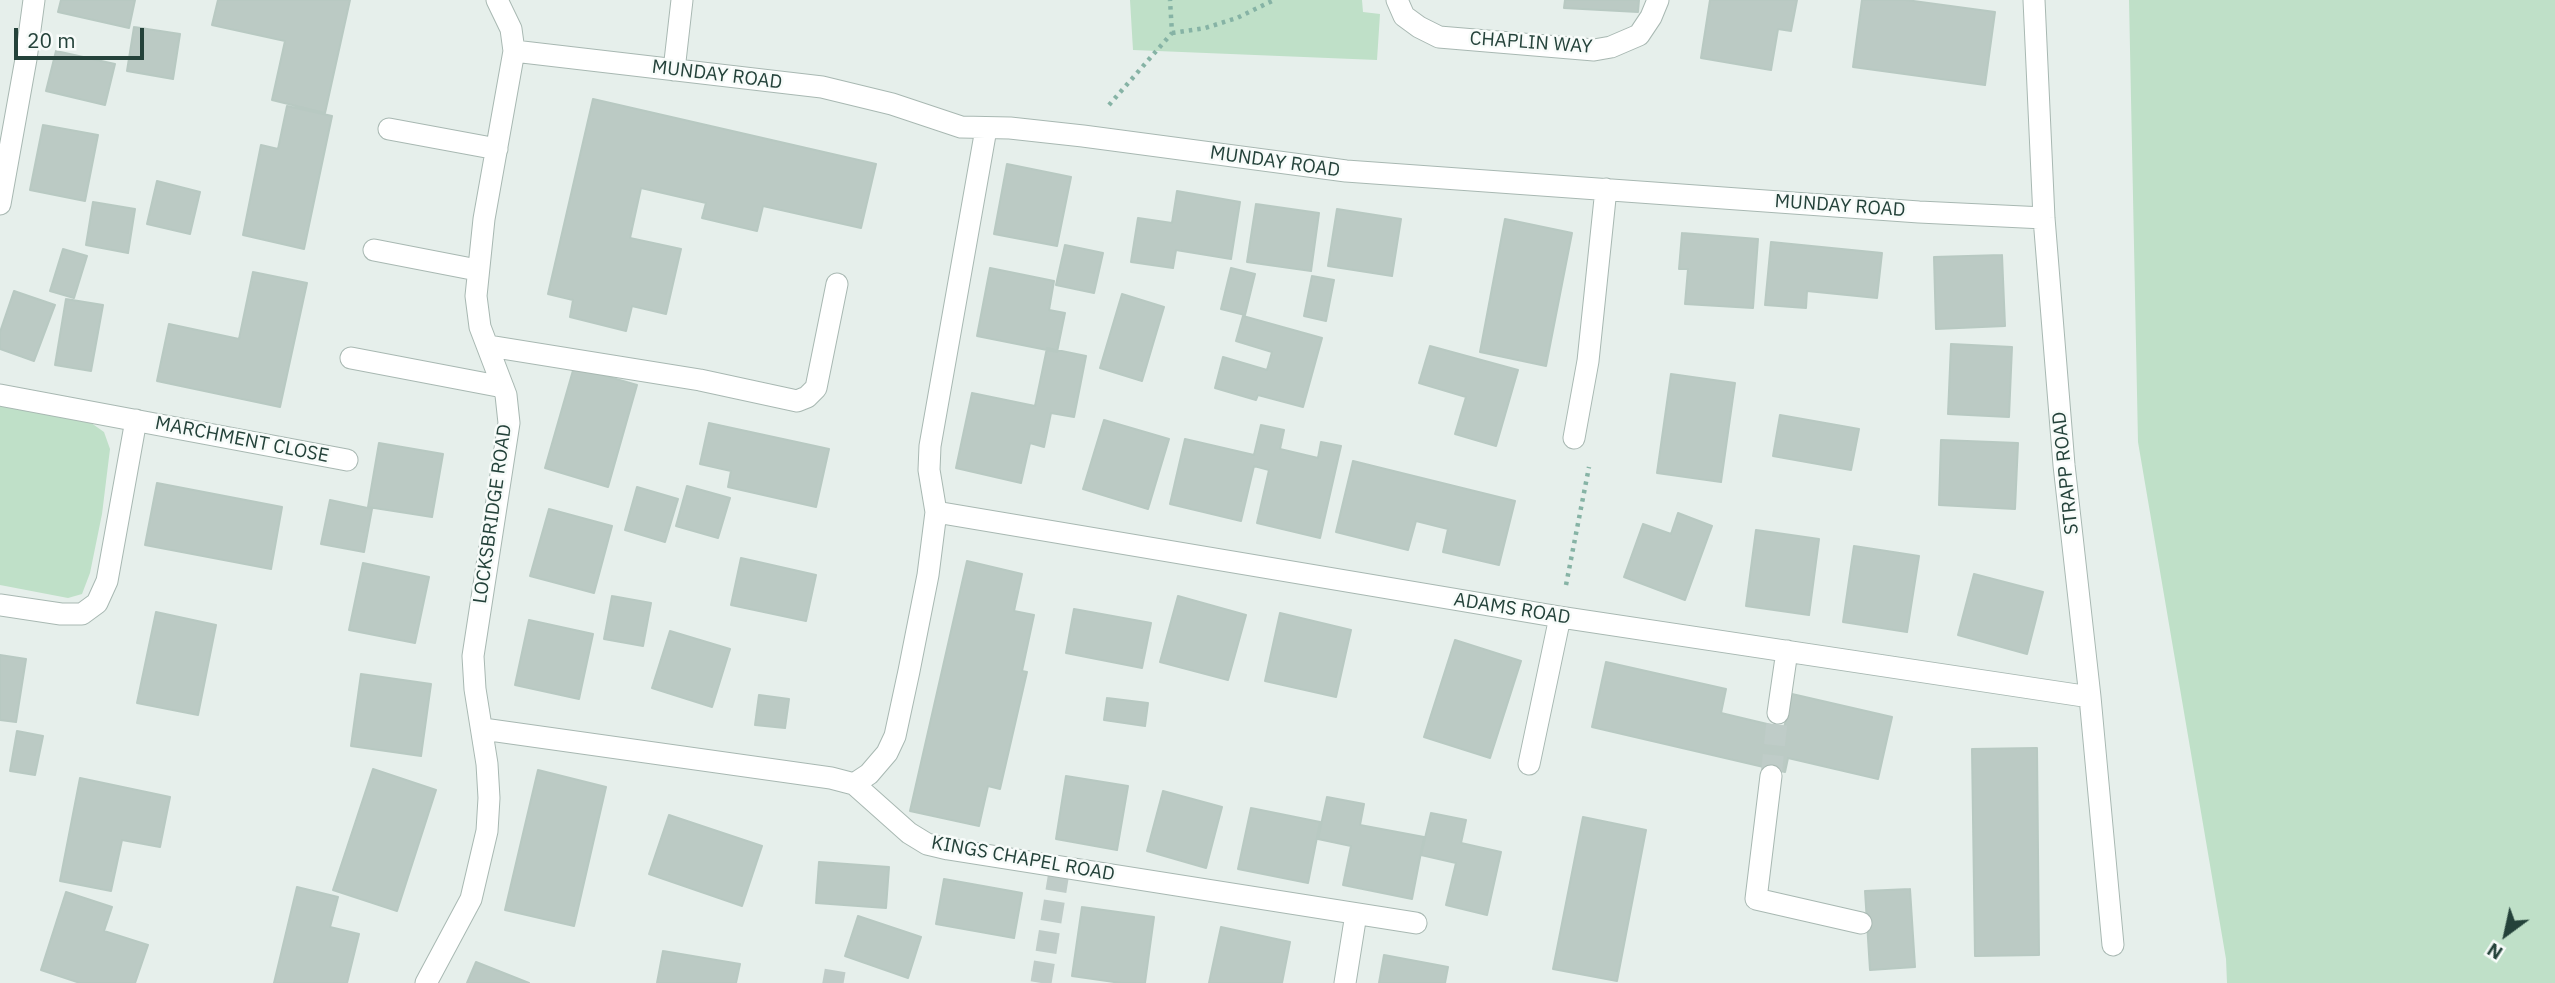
<!DOCTYPE html>
<html>
<head>
<meta charset="utf-8">
<style>
  body { margin:0 }
  #map { position:relative; width:2555px; height:983px; overflow:hidden; background:#e6efeb; font-family:"IBM Plex Sans",sans-serif }
  canvas { display:block }
  .north { position:absolute; left:2471px; top:899px; width:70px; height:70px; -webkit-text-stroke:5px #f7fbf9; paint-order:stroke; rotate:213deg; font-size:19px; font-weight:700; line-height:28px; text-align:center; color:#24423a }
  .north::after { content:''; display:block; margin:auto; width:24px; height:32px; background:#24423a; clip-path:polygon(50% 0,100% 100%,50% 72%,0 100%) }
  .scale { position:absolute; left:14px; top:28px; width:130px; height:32px; box-sizing:border-box; border:4px solid #24423a; border-top:0; padding-left:9px; font-size:21px; line-height:24px; white-space:nowrap; color:#24423a; -webkit-text-stroke:5px #f7fbf9; paint-order:stroke }
</style>
</head>
<body>
<div id="map">
<canvas width="2555" height="983"></canvas>
<div class="north">N</div>
<div class="scale">20 m</div>
</div>
<script>
const ctx = document.querySelector('canvas').getContext('2d');
ctx.lineJoin = 'round';
function paint(path, color) { ctx.fillStyle = color; ctx.fill(path, 'evenodd'); }
const shape = rows => new Path2D(rows.map(r => 'M' + r).join(''));
function strokePath(path, color, width, dash) { ctx.strokeStyle = color; ctx.lineWidth = width; ctx.lineCap = dash ? 'butt' : 'round'; ctx.setLineDash(dash || []); ctx.stroke(path); }
function drawText(font, color, halo, rows, align = 'center') {
  ctx.font = font + ' "IBM Plex Sans",sans-serif'; ctx.lineWidth = 5; ctx.setLineDash([]); ctx.textBaseline = 'middle'; ctx.strokeStyle = halo; ctx.fillStyle = color; for (const [text, x, y, turn = 0] of rows) {
    ctx.save(); ctx.translate(x, y); ctx.rotate((+turn || 0) * Math.PI / 180); ctx.textAlign = isNaN(turn) ? turn : align; if (halo) ctx.strokeText(text, 0, 0); ctx.fillText(text, 0, 0); ctx.restore();
  }
}
paint(shape([
  [1130,0,1362,0,1363,12,1380,14,1377,60,1133,50],
  [2129,0,2555,0,2555,983,2227,983,2226,959,2138,442],
  [0,406,87,420,104,432,110,449,102,514,90,573,82,594,68,598,0,585]
]), '#bfe0c8');
const building = shape([
  [61,0,135,0,129,28,58,12,61,0],
  [218,0,350,0,325,113,272,100,285,41,212,25,218,0],
  [1565,0,1639,0,1638,12,1564,8,1565,0],
  [1710,0,1797,0,1791,31,1778,29,1771,70,1701,58,1710,0],
  [1862,0,1906,0,1995,12,1985,85,1853,67,1862,0],
  [134,27,180,34,173,79,127,71,134,27],
  [56,51,115,64,105,105,46,91,56,51],
  [593,99,876,164,861,228,763,206,757,231,702,218,706,203,641,188,630,238,681,249,666,314,632,306,626,331,570,317,573,300,548,294,593,99],
  [287,106,332,116,304,249,243,235,261,145,278,149,287,106],
  [43,125,98,135,85,201,30,190,43,125],
  [1007,164,1071,177,1057,246,994,234,1007,164],
  [157,181,200,192,190,234,147,224,157,181],
  [1177,191,1240,202,1231,259,1176,250,1173,268,1131,262,1138,218,1172,223,1177,191],
  [93,202,135,209,128,253,86,245,93,202],
  [1256,204,1319,213,1311,271,1247,262,1256,204],
  [1337,209,1401,219,1392,276,1328,266,1337,209],
  [1505,219,1572,233,1546,366,1480,352,1505,219],
  [1682,233,1758,239,1753,308,1685,304,1688,269,1679,269,1682,233],
  [1771,242,1882,253,1877,298,1807,291,1806,308,1765,305,1771,242],
  [1065,245,1103,253,1094,293,1056,285,1065,245],
  [63,249,87,256,74,298,50,291,63,249],
  [2002,255,2005,326,1936,329,1934,257,2002,255],
  [990,268,1054,281,1049,310,1065,313,1057,352,977,336,990,268],
  [1231,268,1255,274,1245,315,1221,309,1231,268],
  [253,272,307,283,280,407,157,381,169,324,239,339,253,272],
  [1312,276,1334,280,1326,321,1304,316,1312,276],
  [14,291,55,305,34,361,0,349,0,332,14,291],
  [1122,294,1164,307,1142,381,1100,368,1122,294],
  [66,299,103,305,91,371,55,365,66,299],
  [1243,316,1322,338,1303,407,1258,395,1256,400,1215,388,1223,357,1267,370,1272,352,1236,341,1243,316],
  [1951,344,2012,347,2009,417,1948,414,1951,344],
  [1430,346,1518,370,1496,446,1455,434,1466,397,1419,383,1430,346],
  [1047,348,1086,356,1074,417,1051,413,1044,447,1030,443,1021,483,956,468,972,393,1035,406,1047,348],
  [574,367,637,385,608,487,545,468,574,367],
  [1671,374,1735,383,1721,482,1657,473,1671,374],
  [1780,415,1859,429,1851,470,1773,456,1780,415],
  [1104,420,1169,439,1148,509,1083,489,1104,420],
  [709,423,829,449,816,507,728,487,731,471,700,464,709,423],
  [1261,425,1284,430,1280,449,1318,458,1321,442,1341,446,1320,538,1257,523,1269,470,1254,466,1241,521,1170,504,1185,439,1254,455,1261,425],
  [1941,440,2018,443,2015,509,1939,505,1941,440],
  [379,443,443,454,432,517,368,507,379,443],
  [1353,461,1515,501,1499,565,1443,552,1448,529,1416,521,1408,550,1336,532,1353,461],
  [157,483,282,507,271,569,145,545,157,483],
  [687,486,730,498,718,538,676,526,687,486],
  [637,487,678,499,665,542,625,530,637,487],
  [330,500,372,509,364,552,321,544,330,500],
  [549,509,612,526,594,593,530,576,549,509],
  [1678,513,1712,526,1685,600,1624,577,1643,524,1671,534,1678,513],
  [1756,530,1819,539,1809,615,1746,606,1756,530],
  [1854,546,1919,556,1907,632,1843,622,1854,546],
  [741,558,816,575,806,621,731,605,741,558],
  [967,561,1022,574,1014,611,1034,615,1022,671,1027,672,1000,789,988,786,979,826,910,811,967,561],
  [363,563,429,577,415,643,349,630,363,563],
  [1974,574,2043,592,2027,654,1958,635,1974,574],
  [612,596,651,603,643,646,604,639,612,596],
  [1178,596,1246,615,1228,680,1160,662,1178,596],
  [1074,609,1151,623,1142,668,1066,653,1074,609],
  [156,612,216,625,198,715,137,703,156,612],
  [1280,613,1351,630,1336,697,1265,681,1280,613],
  [529,620,593,634,579,699,515,685,529,620],
  [670,631,730,649,712,707,652,688,670,631],
  [1455,640,1521,661,1490,758,1424,737,1455,640],
  [0,655,26,659,16,722,0,720,0,655],
  [1606,662,1726,689,1721,713,1784,728,1792,694,1892,717,1878,779,1788,758,1785,772,1592,727,1606,662],
  [361,674,431,684,421,756,351,746,361,674],
  [759,695,789,699,785,728,755,725,759,695],
  [1107,698,1148,703,1145,726,1104,720,1107,698],
  [17,731,43,736,35,775,10,771,17,731],
  [2037,748,2039,955,1975,956,1972,749,2037,748],
  [373,769,436,790,397,911,333,890,373,769],
  [538,770,606,787,574,926,505,910,538,770],
  [1066,776,1128,786,1117,850,1056,839,1066,776],
  [80,778,170,797,160,847,122,840,111,891,60,881,80,778],
  [1163,791,1222,807,1206,868,1147,851,1163,791],
  [1327,797,1364,804,1360,825,1424,837,1412,899,1343,885,1351,846,1318,839,1327,797],
  [1251,808,1320,822,1308,883,1238,869,1251,808],
  [1431,813,1466,820,1461,843,1501,852,1487,915,1446,905,1456,863,1421,855,1431,813],
  [669,815,762,846,742,906,649,874,669,815],
  [1583,817,1646,830,1617,981,1553,969,1583,817],
  [819,862,889,867,886,908,816,903,819,862],
  [944,879,1022,893,1014,938,936,924,944,879],
  [297,887,338,897,330,927,359,934,347,983,274,983,297,887],
  [1910,889,1915,967,1870,970,1865,891,1910,889],
  [66,892,112,907,104,931,148,945,135,983,80,983,41,970,66,892],
  [1082,907,1154,917,1145,983,1121,983,1072,976,1082,907],
  [858,916,921,937,908,978,845,956,858,916],
  [1221,927,1290,942,1282,983,1209,983,1221,927],
  [663,951,740,964,736,983,657,983,663,951],
  [1384,955,1448,967,1445,983,1379,983,1384,955],
  [476,962,529,983,467,983,476,962]
]);
paint(building, '#bbcac4');
strokePath(building, '#b8c9c2', 2);
strokePath(shape([
  [1771,776,1778,713],
  [823,979,846,983],
  [1041,983,1060,866]
]), '#bfccc8', 21, [21, 10]);
const minor = shape([
  [1397,0,1404,16,1419,27,1439,37,1594,50,1611,47,1639,35,1651,17,1658,0],
  [2034,0,2044,218,2064,465,2090,697,2113,945],
  [514,51,822,87,892,104,961,127,1010,128,1083,136,1346,171,1919,212,2044,218],
  [674,70,682,0],
  [389,129,497,149],
  [0,204,26,59,34,0],
  [374,250,477,270],
  [489,346,700,380,797,401,807,397,816,388,837,284],
  [351,358,503,387],
  [0,395,347,460],
  [1574,438,1588,361,1606,189],
  [936,512,1560,617,2090,697],
  [0,605,61,614,82,614,97,603,107,581,136,420],
  [1778,713,1787,651],
  [483,729,831,778,854,784,909,833,927,844,948,849,1416,923],
  [1529,764,1560,617],
  [1771,776,1756,899,1861,923],
  [854,784,869,774,887,753,895,736,909,671,928,575,936,512,929,470,930,446,986,129],
  [426,983,471,899,487,831,489,798,487,764,475,689,473,656,509,423,506,395,480,327,476,296,484,219,514,51,511,29,497,0],
  [1345,983,1356,914]
]);
strokePath(minor, '#a8b8b2', 23);
strokePath(shape([
  [1172,33,1205,28,1237,18,1274,0],
  [1109,105,1172,33,1170,0],
  [1566,585,1589,467]
]), '#86b3a5', 4.5, [3.5, 5]);
strokePath(minor, '#fff', 21);
drawText('19px', '#24423a', '#f7fbf9', [
  ["CHAPLIN WAY",1531,43,4],
  ["MUNDAY ROAD",717,75,7],
  ["MUNDAY ROAD",1275,162,8],
  ["MUNDAY ROAD",1840,206,4],
  ["MARCHMENT CLOSE",242,440,11],
  ["STRAPP ROAD",2066,473,-96],
  ["LOCKSBRIDGE ROAD",493,514,-82],
  ["ADAMS ROAD",1512,609,9],
  ["KINGS CHAPEL ROAD",1023,859,10]
]);
</script>
</body>
</html>
